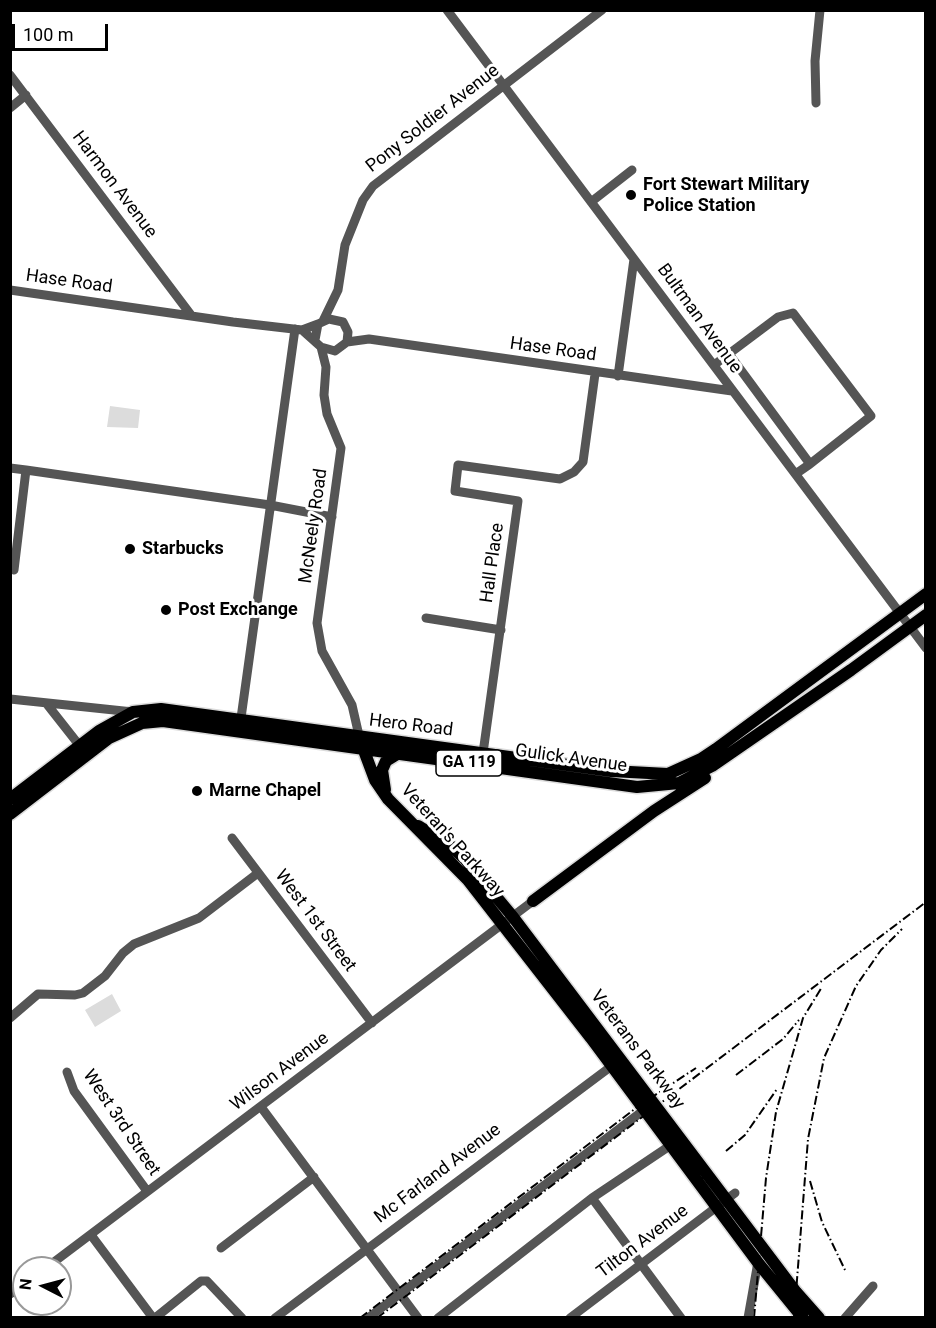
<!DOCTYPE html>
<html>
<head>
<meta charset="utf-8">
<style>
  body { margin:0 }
  #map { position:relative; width:936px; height:1328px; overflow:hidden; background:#fff; font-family:Roboto,sans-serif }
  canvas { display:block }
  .frame { position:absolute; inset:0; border:12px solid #000; pointer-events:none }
  .north { position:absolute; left:12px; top:1256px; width:60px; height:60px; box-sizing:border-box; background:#fff; border:2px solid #999; border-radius:50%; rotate:276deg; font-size:16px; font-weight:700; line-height:24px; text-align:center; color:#000 }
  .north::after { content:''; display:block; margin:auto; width:21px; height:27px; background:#000; clip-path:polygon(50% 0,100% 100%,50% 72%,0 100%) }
  .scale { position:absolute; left:12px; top:24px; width:96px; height:27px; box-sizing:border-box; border:3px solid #000; border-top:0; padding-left:8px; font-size:18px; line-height:21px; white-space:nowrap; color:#000; -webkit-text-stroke:4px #fff; paint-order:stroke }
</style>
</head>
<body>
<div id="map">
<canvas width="936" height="1328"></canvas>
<div class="frame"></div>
<div class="north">N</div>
<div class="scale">100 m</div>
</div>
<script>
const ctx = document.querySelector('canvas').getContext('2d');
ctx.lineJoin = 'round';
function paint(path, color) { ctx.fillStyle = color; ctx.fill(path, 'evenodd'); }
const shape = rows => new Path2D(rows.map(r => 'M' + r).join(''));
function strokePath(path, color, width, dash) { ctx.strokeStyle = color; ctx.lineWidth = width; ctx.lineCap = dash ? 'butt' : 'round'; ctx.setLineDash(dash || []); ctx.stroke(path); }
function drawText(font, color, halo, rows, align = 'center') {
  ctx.font = font + ' Roboto,sans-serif'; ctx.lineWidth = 6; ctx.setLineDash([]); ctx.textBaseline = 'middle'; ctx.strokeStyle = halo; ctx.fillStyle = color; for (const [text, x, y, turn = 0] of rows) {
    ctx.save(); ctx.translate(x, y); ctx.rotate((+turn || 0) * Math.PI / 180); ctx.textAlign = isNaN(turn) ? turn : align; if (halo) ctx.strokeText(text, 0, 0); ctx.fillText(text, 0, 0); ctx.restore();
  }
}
paint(shape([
  [110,406,140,410,138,428,107,427],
  [112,994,121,1011,95,1027,85,1010]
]), '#dcdcdc');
const major = shape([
  [363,748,375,780,388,799,468,880,591,1038,759,1264,803,1318],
  [385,790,382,770,386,761,399,753],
  [10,799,99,731,133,712,161,709,611,771,668,774,701,759,716,749,926,594],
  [10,814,109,738,142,723,163,721,637,787,679,783,712,766,851,670,926,615],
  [418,826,451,846,464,858,513,917,796,1292,819,1318],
  [533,901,654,811,705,778]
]);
strokePath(major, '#dbdbdb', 15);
strokePath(shape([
  [447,10,926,648],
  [10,75,191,315],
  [816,103,815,61,820,10],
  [10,108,26,95],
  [591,202,632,170],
  [10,290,233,322,302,330,318,324],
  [323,321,338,290,345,245,363,200,373,186,602,10],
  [302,330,321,347,335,351,347,342,348,332,343,322,329,319,318,324,315,340],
  [347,342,369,339,732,391],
  [321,347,326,367,324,395,327,414,341,448,317,623,322,651,352,705,360,740],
  [729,354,810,464,797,473],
  [714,365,778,317,793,313,871,416,810,464],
  [618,376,634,259],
  [10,468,26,470,14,570],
  [26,470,270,505,332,517],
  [426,618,501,630],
  [10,699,133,712],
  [46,703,83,750],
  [241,718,295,329],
  [483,753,518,501,455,491,458,465,560,479,574,472,583,462,595,374],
  [232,838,372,1023],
  [10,1018,38,994,75,995,83,993,105,976,123,953,134,944,199,918,258,873],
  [67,1072,74,1091,147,1191],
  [261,1107,418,1318],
  [592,1198,681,1318],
  [91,1235,153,1318],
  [221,1248,314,1177],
  [46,1268,533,901],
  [10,1294,24,1284],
  [155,1318,201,1281,207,1281,242,1318],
  [275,1318,617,1062],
  [368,1318,644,1110],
  [438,1318,592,1198,671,1145],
  [570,1318,735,1193],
  [748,1318,758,1262],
  [845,1318,873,1286]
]), '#555', 9);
strokePath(major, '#000', 12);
strokePath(shape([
  [736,1075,783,1039,799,1020],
  [726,1151,745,1135,777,1089],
  [810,1181,822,1222,845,1270],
  [360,1318,640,1105,696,1068],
  [377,1318,926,902],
  [754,1318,766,1178,776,1112,803,1018,822,987],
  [794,1318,808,1139,824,1058,856,986,881,950,902,929]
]), '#000', 2, [9, 3, 1.5, 3]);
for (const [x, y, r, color] of [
  [631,195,6,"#000"],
  [130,549,6,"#000"],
  [166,610,6,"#000"],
  [197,791,6,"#000"]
]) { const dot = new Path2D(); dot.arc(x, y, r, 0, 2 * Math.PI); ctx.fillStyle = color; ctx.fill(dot); strokePath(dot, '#fff', 2); }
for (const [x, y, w] of [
  [469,763,66]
]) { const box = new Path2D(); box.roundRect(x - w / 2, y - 13, w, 26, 4.5); ctx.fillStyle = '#fff'; ctx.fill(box); strokePath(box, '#000', 1.5); }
drawText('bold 16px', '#000', null, [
  ["GA 119",469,763]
]);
drawText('18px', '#000', '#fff', [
  ["Pony Soldier Avenue",433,119,-38],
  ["Harmon Avenue",114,185,53],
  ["Hase Road",69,282,8],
  ["Bultman Avenue",699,319,54],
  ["Hase Road",553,350,8],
  ["McNeely Road",314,526,-82],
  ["Hall Place",493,563,-82],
  ["Hero Road",411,726,7],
  ["Gulick Avenue",571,759,8],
  ["Veteran's Parkway",452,841,48],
  ["West 1st Street",315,921,53],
  ["Veterans Parkway",637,1050,53],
  ["Wilson Avenue",280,1072,-37],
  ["West 3rd Street",121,1123,56],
  ["Mc Farland Avenue",438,1174,-37],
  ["Tilton Avenue",643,1242,-37]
]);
drawText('bold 18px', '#000', '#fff', [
  ["Fort Stewart Military",643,185],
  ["Police Station",643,206],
  ["Starbucks",142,549],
  ["Post Exchange",178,610],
  ["Marne Chapel",209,791]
], 'left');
</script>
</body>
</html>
